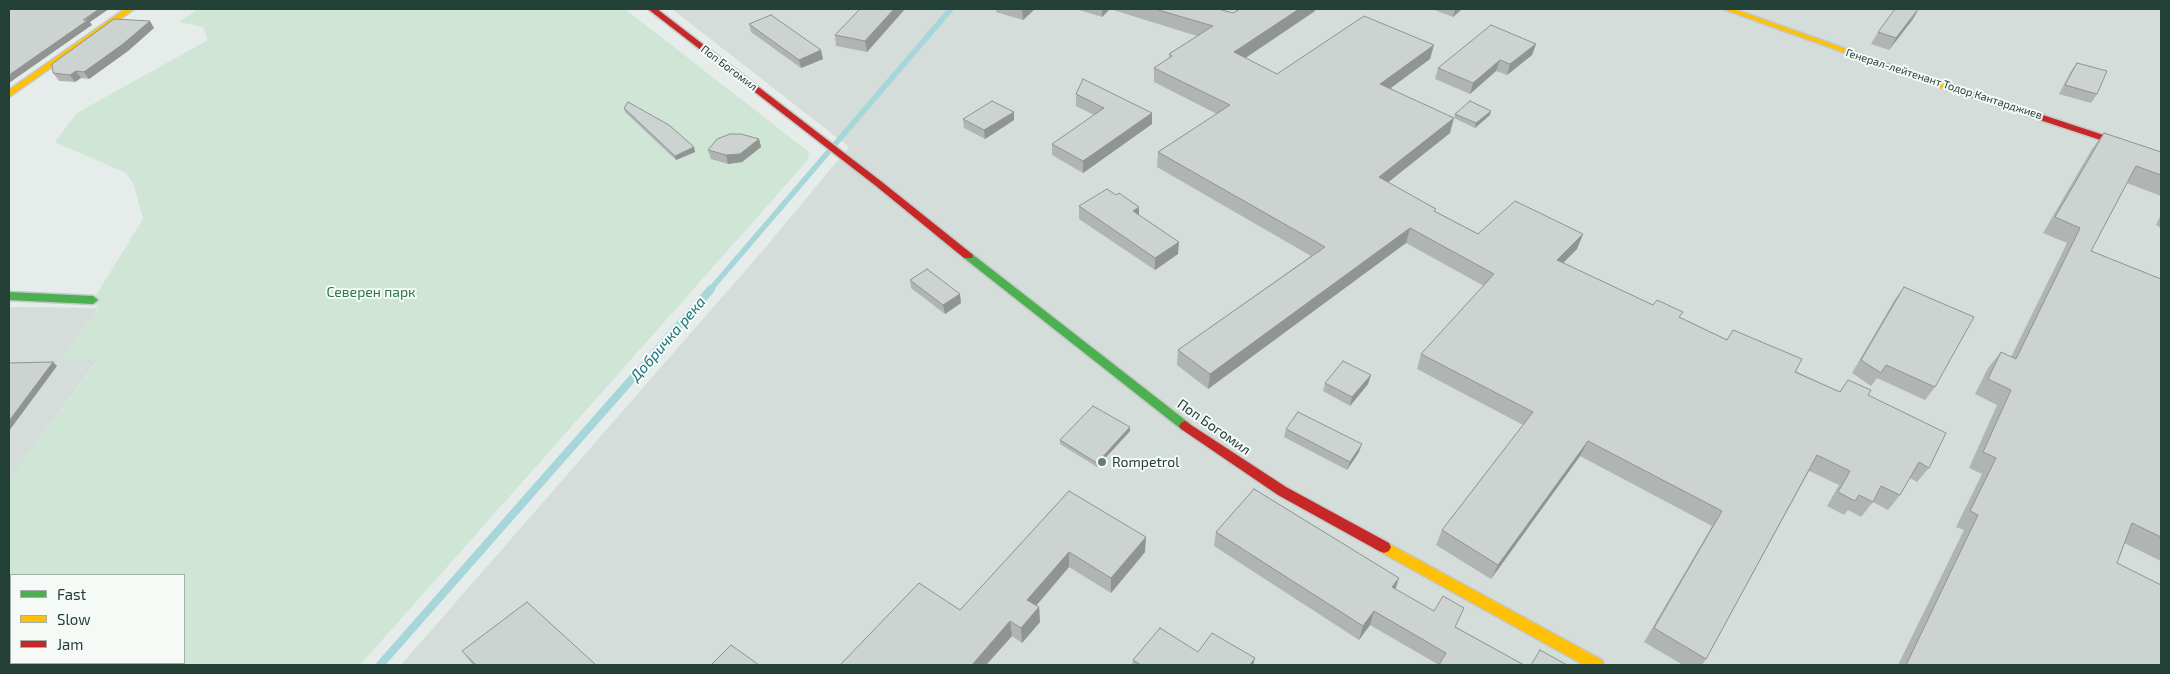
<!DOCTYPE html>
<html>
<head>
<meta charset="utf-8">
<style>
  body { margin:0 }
  #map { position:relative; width:2170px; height:674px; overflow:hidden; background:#e6ece9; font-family:"Exo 2",sans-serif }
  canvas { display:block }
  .frame { position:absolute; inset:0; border:10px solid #234037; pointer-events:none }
  .legend { position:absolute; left:10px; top:574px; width:175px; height:90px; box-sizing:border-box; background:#f5faf7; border:1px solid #a1b0aa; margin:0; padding:6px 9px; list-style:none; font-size:15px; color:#234037 }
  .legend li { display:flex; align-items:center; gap:10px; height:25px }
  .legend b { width:25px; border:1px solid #a1b0aa }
</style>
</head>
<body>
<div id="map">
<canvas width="2170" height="674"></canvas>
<div class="frame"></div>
<ul class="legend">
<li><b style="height:6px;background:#4caf50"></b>Fast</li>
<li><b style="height:6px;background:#ffc107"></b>Slow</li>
<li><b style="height:6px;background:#c62828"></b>Jam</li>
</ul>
</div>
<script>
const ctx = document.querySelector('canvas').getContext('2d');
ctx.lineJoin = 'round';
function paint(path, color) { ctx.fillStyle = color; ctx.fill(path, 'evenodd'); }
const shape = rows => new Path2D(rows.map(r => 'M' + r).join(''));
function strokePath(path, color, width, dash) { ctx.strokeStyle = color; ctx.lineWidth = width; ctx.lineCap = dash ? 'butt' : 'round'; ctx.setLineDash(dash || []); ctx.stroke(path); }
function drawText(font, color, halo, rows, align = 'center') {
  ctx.font = font + ' "Exo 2",sans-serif'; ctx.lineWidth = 4; ctx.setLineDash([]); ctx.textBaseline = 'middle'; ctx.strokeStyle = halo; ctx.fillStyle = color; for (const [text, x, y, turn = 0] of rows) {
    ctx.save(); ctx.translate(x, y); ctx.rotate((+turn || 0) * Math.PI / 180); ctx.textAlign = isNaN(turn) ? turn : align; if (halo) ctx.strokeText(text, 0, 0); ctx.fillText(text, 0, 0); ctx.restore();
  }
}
paint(shape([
  [672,9,2161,9,2161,665,401,665,765,248,849,147],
  [9,307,98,308,61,360,99,358,9,481]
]), '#d4ddd9');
paint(shape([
  [198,9,625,9,809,152,807,161,360,665,9,665,9,481,99,359,61,360,98,308,93,300,143,219,134,185,126,173,55,142,77,113,208,40,203,27,179,22],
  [11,575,184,575,184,663,11,663]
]), '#cfe5d5');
strokePath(shape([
  [710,290,951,9]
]), '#a7d6da', 5.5);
strokePath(shape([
  [380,665,711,289]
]), '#a7d6da', 8);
const fast = shape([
  [968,252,972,254,1189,423,1191,426,1189,429,1181,429,964,258,963,256,964,254,968,252],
  [9,292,93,296,98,300,93,304,9,300,9,292]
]);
const slow = shape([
  [125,9,134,9,9,97,9,90,125,9],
  [1723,9,1734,9,1953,87,1949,90,1946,89,1723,9],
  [1384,541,1602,660,1604,665,1584,665,1379,551,1377,547,1379,543,1384,541]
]);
const jam = shape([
  [648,9,657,9,882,182,972,254,973,256,972,258,964,258,876,186,648,9],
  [1949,84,2161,154,2161,160,1946,89,1945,87,1949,84],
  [1185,421,1286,487,1389,543,1391,547,1389,551,1384,553,1379,551,1278,495,1181,429,1179,426,1181,423,1185,421]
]);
strokePath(fast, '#c2c9c6', 3);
strokePath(slow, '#c2c9c6', 3);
strokePath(jam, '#c2c9c6', 3);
paint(fast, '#4caf50');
paint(slow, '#ffc107');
paint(jam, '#c62828');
paint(shape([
  [860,9,905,9,867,52,836,46,835,35],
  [996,9,1035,9,1023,20,996,12],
  [1076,9,1218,9,1233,13,1240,9,1315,9,1315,11,1245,58,1277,74,1430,59,1391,88,1450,133,1388,182,1435,211,1478,234,1583,234,1577,249,1563,263,1840,392,1848,380,1868,395,1929,468,1917,482,1910,478,1900,495,1888,510,1873,502,1861,517,1848,510,1844,515,1827,506,1839,485,1809,471,1706,659,1702,665,1683,665,1644,642,1712,526,1580,456,1491,579,1436,545,1442,530,1523,425,1417,369,1421,354,1484,286,1406,243,1208,389,1177,365,1178,350,1311,256,1157,167,1158,152,1217,114,1154,82,1154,68,1169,58,1169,54,1197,36,1110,9,1102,17],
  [1432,9,1462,9,1453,17],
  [1913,19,1889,50,1871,44,1878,32],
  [749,24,823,59,801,68,751,32],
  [154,28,128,51,89,79,81,78,75,82,59,81,53,73],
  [1536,44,1532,55,1507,75,1496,71,1470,94,1435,79,1438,68],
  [2077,63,2097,94,2091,103,2059,94,2071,71],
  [1076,94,1152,113,1152,124,1083,173,1052,155,1052,144,1094,115,1076,106],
  [624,108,694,147,695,152,676,160,625,112],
  [1455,114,1490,115,1475,128,1454,118],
  [963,119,1014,120,985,139,964,128],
  [2104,133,2161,152,2161,196,2127,183,2091,251,2161,279,2161,561,2124,543,2117,563,2161,665,1898,665,1964,530,1956,527,1982,474,1969,468,1997,405,1975,394,1988,368,2001,352,2011,357,2067,243,2043,233,2092,149],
  [759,139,761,147,742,162,728,164,711,159,708,150],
  [1079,206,1139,215,1178,254,1155,270,1079,219],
  [2161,214,2161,228,2156,225],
  [910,280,961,303,945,314,911,288],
  [1904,287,1935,387,1925,400,1877,378,1871,386,1852,373,1895,299],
  [1371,375,1368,384,1350,406,1323,391,1325,383],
  [1286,429,1359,452,1347,470,1284,437],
  [1130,431,1097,467,1060,444,1060,440],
  [1069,491,1145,552,1111,593,1069,567,1036,606,1039,607,1040,622,1022,643,1012,636,986,665,840,665,960,610],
  [1216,532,1395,589,1456,627,1524,665,1439,665,1370,625,1359,640,1214,546],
  [462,651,596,665,473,665],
  [1198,652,1255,658,1253,665,1132,665,1133,660]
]), '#b0b5b3');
paint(shape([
  [99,9,109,9,90,22,92,25,9,83,9,75],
  [894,9,905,9,867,52,865,41],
  [1022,9,1035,9,1023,20],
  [1102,9,1110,9,1102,17],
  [1299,9,1315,9,1315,11,1232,67,1234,52],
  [1455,9,1462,9,1453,17],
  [1919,9,1913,19,1889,50,1896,38],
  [150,21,154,28,128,51,89,79,84,72],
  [1536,44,1532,55,1507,75,1510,64],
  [1434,45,1430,59,1377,98,1380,84],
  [821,50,823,59,801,68,799,60],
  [1500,60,1496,71,1470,94,1473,83],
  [76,71,81,78,75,82,70,75],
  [1491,111,1490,115,1475,128,1476,123],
  [1014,112,1014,120,985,139,984,130],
  [1152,113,1152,124,1083,173,1083,161],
  [1454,118,1450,133,1376,192,1379,177],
  [759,139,761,147,742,162,728,164,726,155],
  [694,147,695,152,676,160,675,156],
  [1139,207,1139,220,1133,211],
  [1410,228,1406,243,1208,389,1210,374],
  [1583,234,1577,249,1551,275,1557,260],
  [1179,242,1178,254,1155,270,1155,258],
  [960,294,961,303,945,314,943,305],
  [53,362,57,366,9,431,9,421],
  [1371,375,1368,384,1350,406,1352,397],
  [1130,427,1130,431,1097,467,1097,463],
  [1588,441,1580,456,1491,579,1498,565],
  [1362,444,1359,452,1347,470,1350,462],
  [1146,537,1145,552,1111,593,1111,578],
  [1069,552,1069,567,1028,615,1027,600],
  [1399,578,1395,591,1392,587],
  [1039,607,1040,622,1022,643,1021,628],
  [1374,611,1370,625,1359,640,1363,626],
  [1010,621,1012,636,986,665,972,665],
  [1255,658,1253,665,1250,665]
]), '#909492');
const building = shape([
  [9,9,99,9,83,20,88,20,9,75,9,9],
  [860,9,894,9,865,41,835,35,860,9],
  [1155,9,1218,9,1233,13,1240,9,1299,9,1234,52,1277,74,1364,16,1434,45,1380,84,1454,118,1379,177,1436,209,1434,211,1478,234,1515,201,1583,234,1557,260,1653,305,1657,300,1683,312,1679,317,1727,340,1733,330,1802,359,1795,372,1840,392,1848,380,1871,390,1868,395,1946,433,1929,468,1919,462,1900,495,1881,486,1873,502,1859,495,1855,501,1838,492,1850,471,1817,455,1706,659,1654,628,1722,511,1588,441,1498,565,1442,530,1533,412,1421,354,1494,274,1410,228,1210,374,1178,350,1325,247,1158,152,1230,105,1154,68,1172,56,1169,54,1213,26,1155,9],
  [1895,9,1918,9,1896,38,1878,32,1895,9],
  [771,15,821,50,799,60,749,24,771,15],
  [114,19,150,21,123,44,84,72,76,71,70,75,53,73,52,64,114,19],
  [1491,25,1536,44,1510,64,1500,60,1473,83,1438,68,1491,25],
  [2077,63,2107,71,2097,94,2065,85,2077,63],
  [1083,79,1152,113,1083,161,1052,144,1104,108,1076,94,1083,79],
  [992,101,1014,112,984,130,963,119,992,101],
  [1470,101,1491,111,1476,123,1455,114,1470,101],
  [628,102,669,125,694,147,675,156,624,108,628,102],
  [2104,133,2161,152,2161,175,2136,166,2091,251,2161,279,2161,537,2132,523,2117,563,2161,585,2161,665,1906,665,1978,515,1970,511,1996,458,1983,452,2011,390,1988,379,2001,352,2016,359,2080,228,2055,217,2104,133],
  [730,134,741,134,759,139,740,154,726,155,708,150,717,139,730,134],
  [1107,189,1116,195,1119,193,1139,207,1133,211,1179,242,1155,258,1079,206,1107,189],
  [927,269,960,294,943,305,910,280,927,269],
  [1904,287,1974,317,1935,387,1886,365,1881,373,1861,360,1904,287],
  [1343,361,1371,375,1352,397,1325,383,1343,361],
  [53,362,9,421,9,363,53,362],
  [1093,406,1130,427,1097,463,1060,440,1093,406],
  [1298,412,1362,444,1350,462,1286,429,1298,412],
  [1254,489,1399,578,1392,587,1434,611,1443,596,1464,608,1455,627,1524,665,1439,665,1446,653,1374,611,1363,626,1216,532,1254,489],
  [1069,491,1146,537,1111,578,1069,552,1027,600,1039,607,1021,628,1010,621,972,665,840,665,919,583,960,610,1069,491],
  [527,602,596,665,476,665,462,651,527,602],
  [1160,628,1198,652,1212,633,1255,658,1250,665,1141,665,1133,660,1160,628],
  [731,645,759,665,711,665,731,645],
  [1540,650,1567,665,1531,665,1540,650]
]);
paint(building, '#cdd3d0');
strokePath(building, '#909492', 1);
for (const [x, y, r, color] of [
  [1102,462,5,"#677c75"]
]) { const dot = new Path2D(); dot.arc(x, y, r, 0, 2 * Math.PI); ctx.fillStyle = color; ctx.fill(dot); strokePath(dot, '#f5faf7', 2); }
drawText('11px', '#234037', '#f5faf7', [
  ["Поп Богомил",729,68,37],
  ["Генерал-лейтенант Тодор Кантарджиев",1944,84,18]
]);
drawText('14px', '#2c7845', '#f5faf7', [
  ["Северен парк",371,292]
]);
drawText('14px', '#234037', '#f5faf7', [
  ["Поп Богомил",1214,427,35]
]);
drawText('14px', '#234037', '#f5faf7', [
  ["Rompetrol",1112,462]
], 'left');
drawText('italic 15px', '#1b737e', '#f5faf7', [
  ["Добричка река",668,339,-49]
]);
</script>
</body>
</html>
